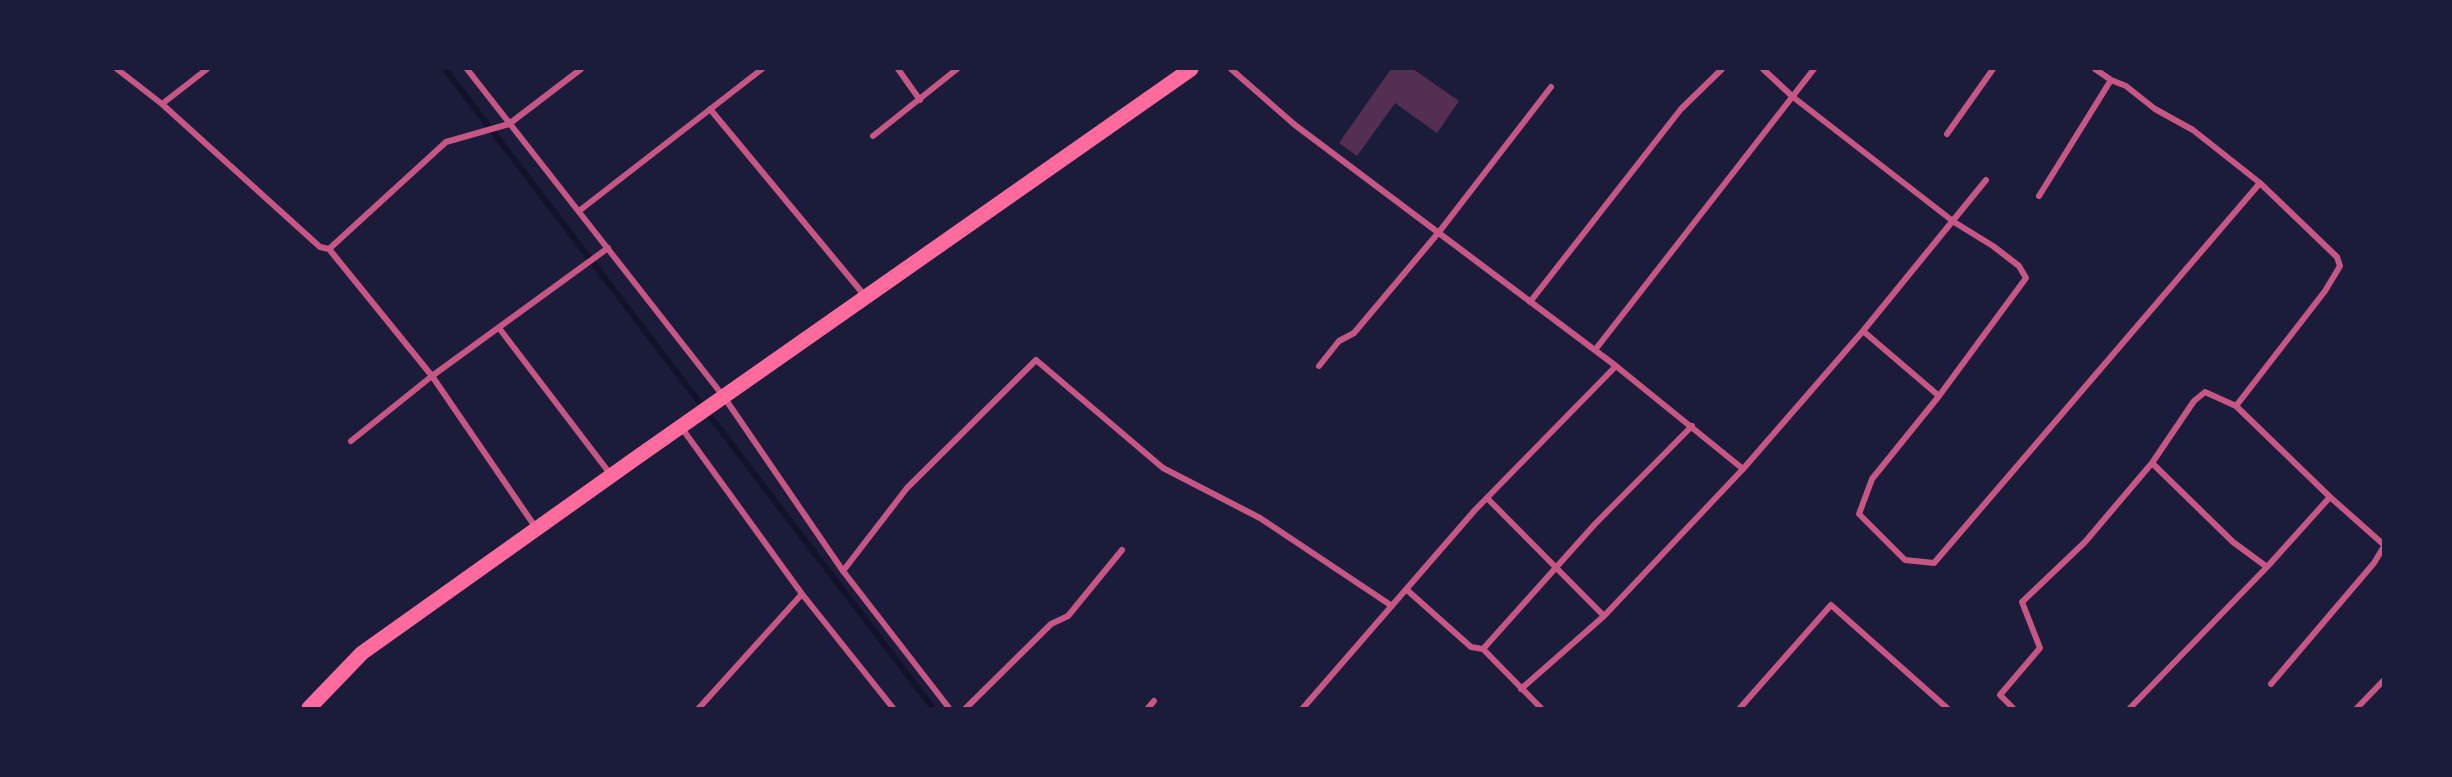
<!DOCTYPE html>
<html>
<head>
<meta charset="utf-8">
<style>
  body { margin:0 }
  #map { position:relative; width:2452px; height:777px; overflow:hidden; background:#1b1b3a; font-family:"Fira Sans Condensed",sans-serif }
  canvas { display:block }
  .frame { position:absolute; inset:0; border:70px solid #1b1b3a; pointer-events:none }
</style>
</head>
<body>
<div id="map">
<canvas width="2452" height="777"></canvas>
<div class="frame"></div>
</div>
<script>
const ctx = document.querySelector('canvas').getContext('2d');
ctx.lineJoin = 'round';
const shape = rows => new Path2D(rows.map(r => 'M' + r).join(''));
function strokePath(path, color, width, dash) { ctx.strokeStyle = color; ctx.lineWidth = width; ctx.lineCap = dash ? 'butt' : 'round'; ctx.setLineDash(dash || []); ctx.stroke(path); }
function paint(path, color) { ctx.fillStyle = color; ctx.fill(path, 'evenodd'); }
strokePath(shape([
  [445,69,933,708]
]), '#12122b', 6);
paint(shape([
  [1391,69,1413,69,1459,101,1437,133,1395,103,1357,156,1339,143]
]), '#542f53');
strokePath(shape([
  [117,69,162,104,320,247,329,249,432,376,536,528],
  [467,69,724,397,843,571,949,708],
  [898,69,920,100],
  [1231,69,1295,125,1616,366,1475,510,1303,708],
  [1763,69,1793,97,1954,222,1993,246,2019,266,2026,278,1939,396,1872,479,1859,514,1905,560,1934,563,2260,183],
  [2095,69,2111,80,2126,86,2155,109,2193,130,2260,183,2337,257,2340,266,2325,291,2236,406],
  [162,104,207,69],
  [710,109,865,296],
  [1947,134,1993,69],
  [873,136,957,69],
  [2039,196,2111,80],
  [579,211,762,69],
  [329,249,446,142,509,124,581,69],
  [1530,302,1681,109,1722,69],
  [499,328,611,475],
  [1863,331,1939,396],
  [1595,350,1814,69],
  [1319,366,1339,341,1354,333,1439,232,1551,87],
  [681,427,802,594,699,708],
  [351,441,432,376,608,248],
  [2152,463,2233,542,2267,567],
  [1743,469,1863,331,1986,180],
  [1487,498,1604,616,1743,469,1616,366],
  [843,571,907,488,1036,360,1163,468,1260,518,1392,606],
  [1407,590,1471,647,1483,649,1541,708],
  [802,594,893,708],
  [1483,649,1595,524,1692,426],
  [2271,684,2374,563,2383,548],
  [1521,689,1604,616],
  [966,708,1051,624,1068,616,1122,550],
  [1148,708,1154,701],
  [1740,708,1831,605,1947,708],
  [2013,708,2000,695,2040,648,2022,602,2085,542,2152,463,2194,401,2205,392,2236,406,2330,497,2383,544],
  [2130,708,2267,567,2330,497],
  [2357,708,2383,681]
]), '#c65784', 6);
strokePath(shape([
  [309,708,362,653,636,458,1191,69]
]), '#ff6b9d', 15);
</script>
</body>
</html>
